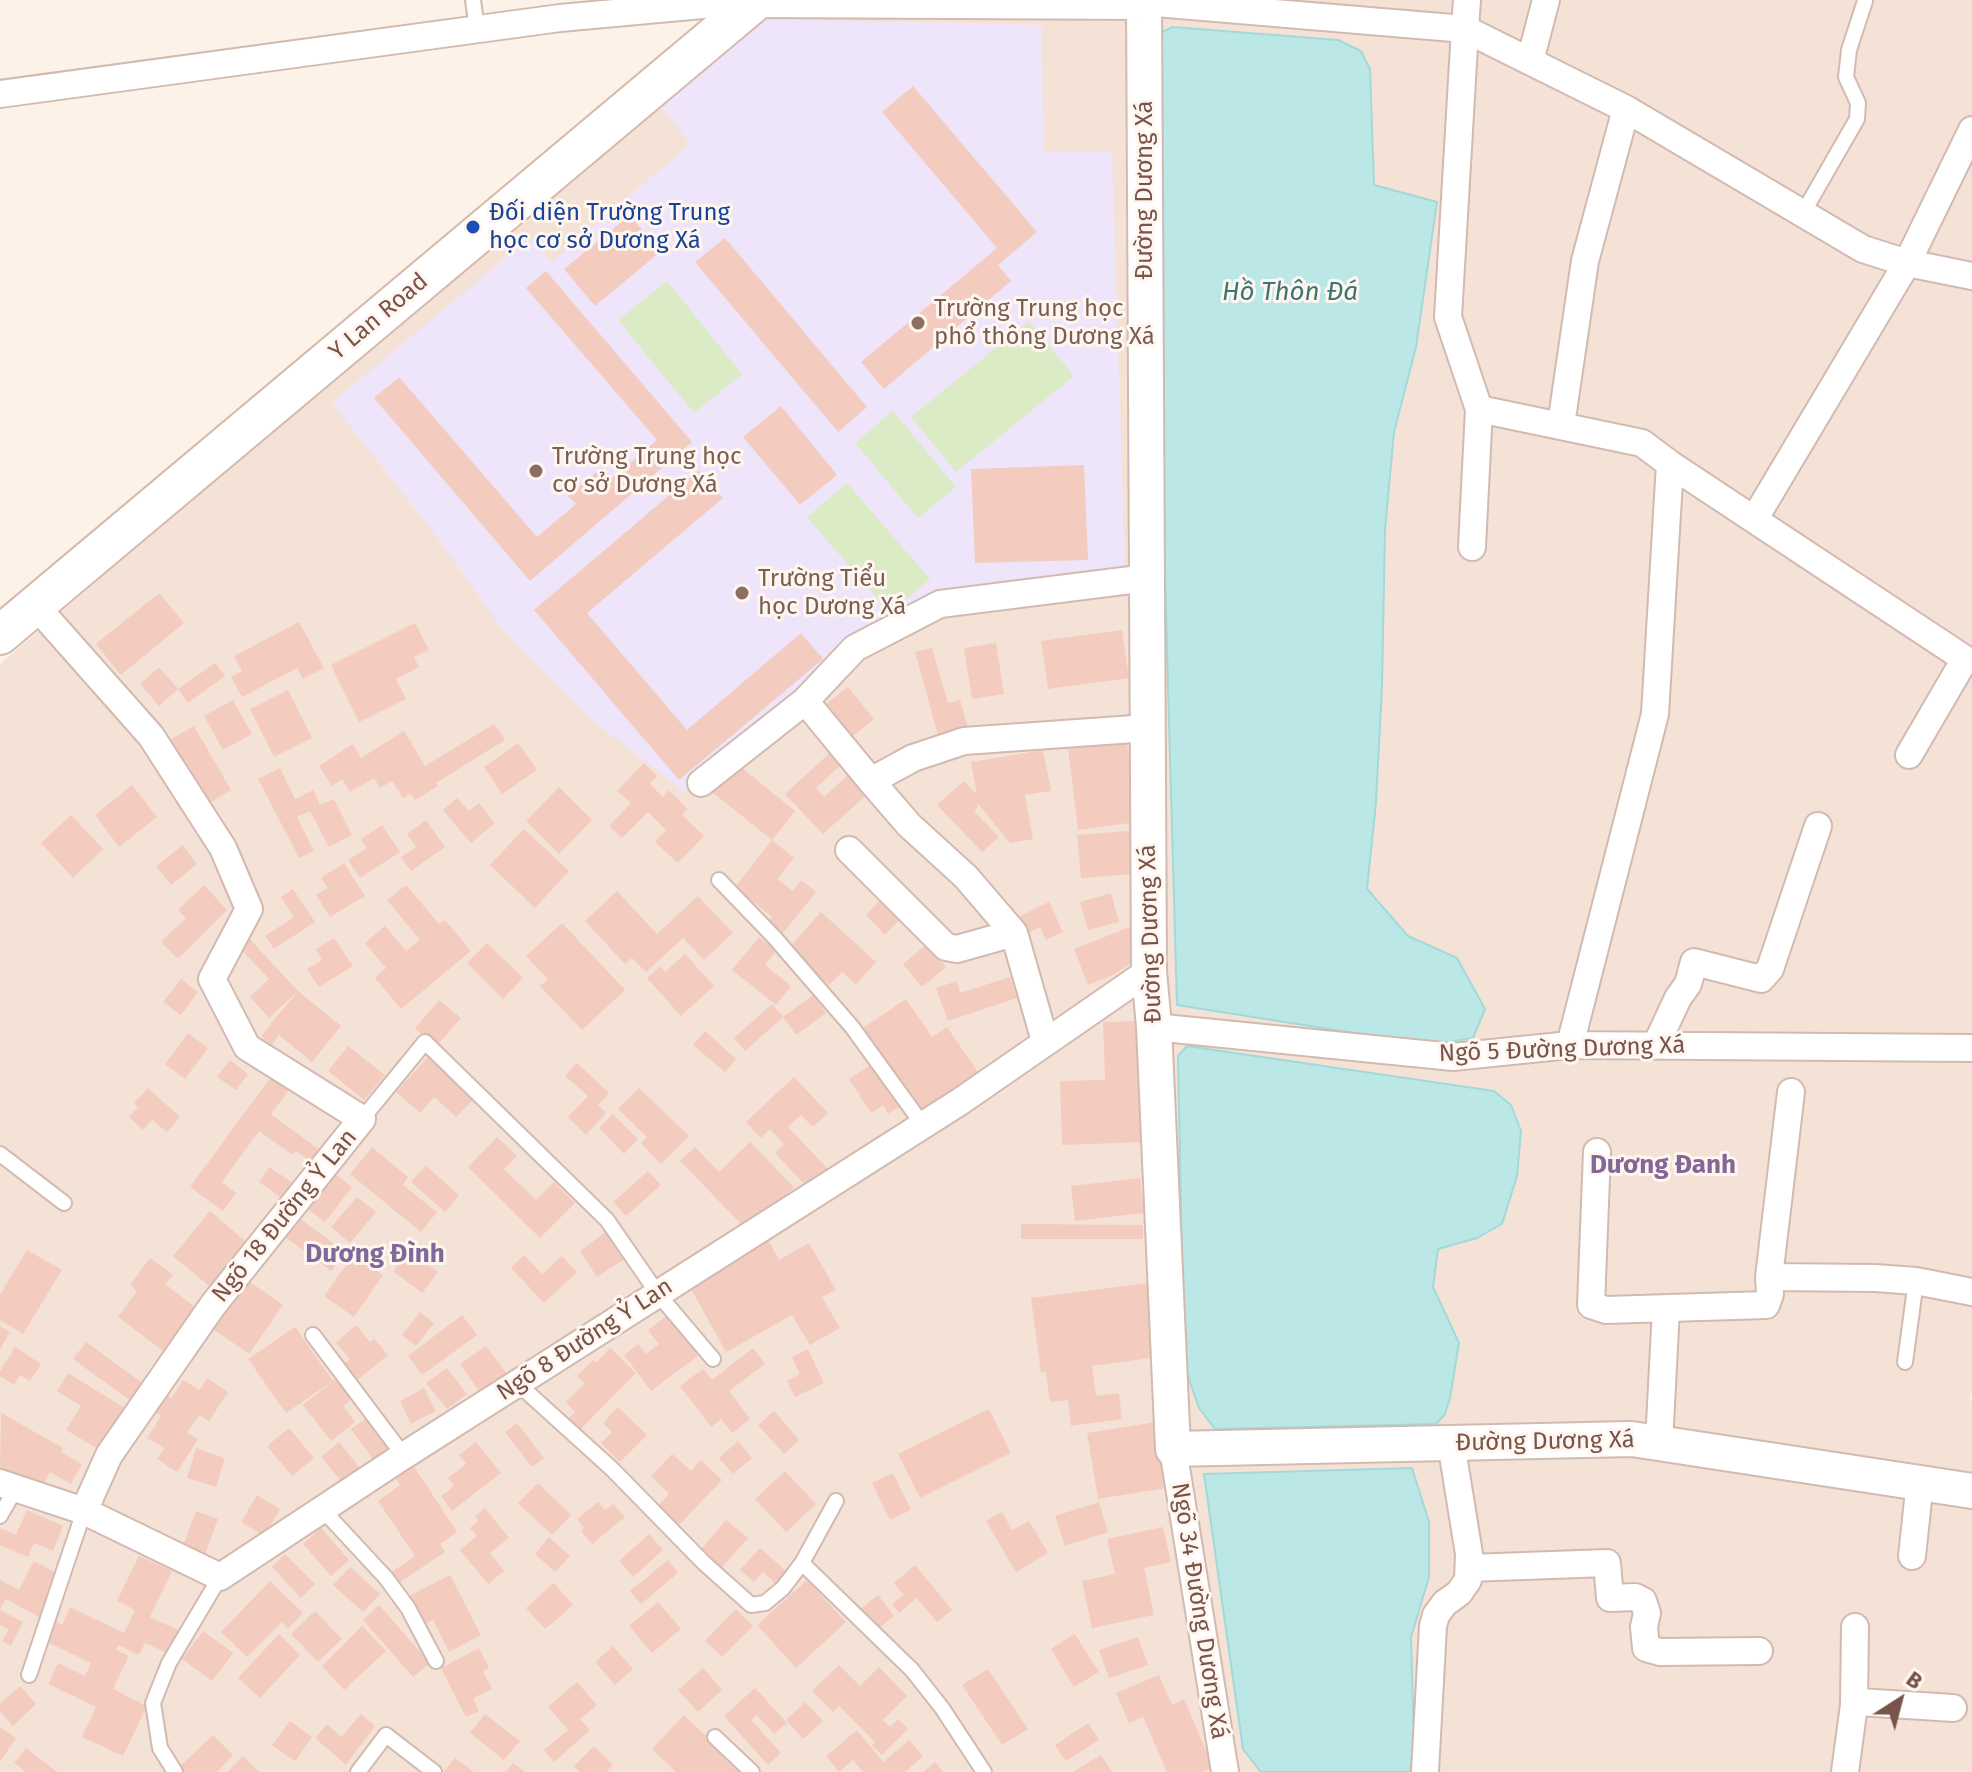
<!DOCTYPE html>
<html>
<head>
<meta charset="utf-8">
<style>
  body { margin:0 }
  #map { position:relative; width:1972px; height:1772px; overflow:hidden; background:#fdf2e8; font-family:"Fira Sans",sans-serif }
  canvas { display:block }
  .north { position:absolute; left:1860px; top:1660px; width:80px; height:80px; -webkit-text-stroke:6px #fff6ef; paint-order:stroke; rotate:36deg; font-size:22px; font-weight:700; line-height:32px; text-align:center; color:#78544b }
  .north::after { content:''; display:block; margin:auto; width:28px; height:36px; background:#78544b; clip-path:polygon(50% 0,100% 100%,50% 72%,0 100%) }
</style>
</head>
<body>
<div id="map">
<canvas width="1972" height="1772"></canvas>
<div class="north">B</div>
</div>
<script>
const ctx = document.querySelector('canvas').getContext('2d');
ctx.lineJoin = 'round';
function paint(path, color) { ctx.fillStyle = color; ctx.fill(path, 'evenodd'); }
const shape = rows => new Path2D(rows.map(r => 'M' + r).join(''));
function strokePath(path, color, width, dash) { ctx.strokeStyle = color; ctx.lineWidth = width; ctx.lineCap = dash ? 'butt' : 'round'; ctx.setLineDash(dash || []); ctx.stroke(path); }
function drawText(font, color, halo, rows, align = 'center') {
  ctx.font = font + ' "Fira Sans",sans-serif'; ctx.lineWidth = 6; ctx.setLineDash([]); ctx.textBaseline = 'middle'; ctx.strokeStyle = halo; ctx.fillStyle = color; for (const [text, x, y, turn = 0] of rows) {
    ctx.save(); ctx.translate(x, y); ctx.rotate((+turn || 0) * Math.PI / 180); ctx.textAlign = isNaN(turn) ? turn : align; if (halo) ctx.strokeText(text, 0, 0); ctx.fillText(text, 0, 0); ctx.restore();
  }
}
paint(shape([
  [777,0,1972,0,1972,1391,1970,1399,1972,1402,1972,1772,0,1772,0,664]
]), '#f5e2d7');
paint(shape([
  [762,19,1041,25,1044,152,1112,152,1125,568,946,588,802,697,684,792,586,715,502,629,439,540,332,403,530,237,552,262,690,144,659,103]
]), '#efe5fa');
paint(shape([
  [667,281,742,374,694,413,618,320],
  [1029,321,1074,376,956,472,911,417],
  [893,411,956,487,918,518,855,443],
  [847,483,930,579,890,613,807,517]
]), '#dbebc6');
const water = shape([
  [1173,27,1338,40,1361,51,1370,69,1374,185,1437,202,1416,347,1394,432,1385,530,1382,686,1376,802,1367,889,1408,936,1457,958,1485,1009,1473,1038,1430,1045,1177,1005,1150,47,1158,34,1173,27],
  [1187,1046,1494,1091,1511,1105,1521,1131,1517,1176,1502,1224,1477,1238,1438,1249,1433,1287,1459,1343,1450,1398,1445,1414,1436,1424,1215,1429,1199,1408,1184,1365,1178,1056,1187,1046],
  [1412,1468,1429,1522,1429,1577,1411,1637,1414,1740,1410,1772,1261,1772,1243,1749,1204,1474,1412,1468]
]);
paint(water, '#bce7e7');
strokePath(water, '#a2d9d9', 2);
paint(shape([
  [913,86,1037,232,998,265,1011,281,884,389,861,362,997,248,882,112],
  [630,215,660,252,595,306,564,269],
  [725,238,867,407,838,432,695,262],
  [546,271,692,442,530,581,374,398,399,377,537,537,576,504,568,496,602,467,612,478,657,440,526,288],
  [781,406,837,475,800,505,743,437],
  [1084,465,1088,560,975,563,971,469],
  [699,470,723,498,587,613,687,730,801,633,823,659,679,780,534,610],
  [159,593,184,623,121,675,96,644],
  [299,622,324,668,303,679,297,668,242,697,231,677,242,671,234,656],
  [415,623,429,650,414,657,419,667,396,679,406,699,359,722,331,665],
  [1122,630,1129,678,1048,689,1041,641],
  [996,643,1004,694,972,699,964,648],
  [932,648,948,703,960,700,968,727,938,735,915,652],
  [215,663,225,676,188,703,178,689],
  [159,667,178,689,159,706,140,684],
  [848,687,874,719,843,744,817,711],
  [288,690,312,738,274,757,250,709],
  [233,700,252,734,223,750,204,716],
  [494,724,505,740,436,783,438,786,415,800,411,794,403,798,392,781,380,788,374,778,350,792,342,779,332,786,319,766,353,744,361,758,404,731,425,766],
  [194,726,231,790,199,809,161,745],
  [1127,742,1137,822,1078,830,1068,749],
  [518,743,537,770,502,794,484,767],
  [833,750,844,762,816,788,824,797,852,771,871,791,823,834,785,794],
  [1043,750,1051,791,1025,795,1033,839,1010,843,977,802,978,807,974,811,999,837,982,852,937,805,964,781,977,795,971,762],
  [644,763,657,776,650,784,663,797,669,790,687,809,682,815,704,836,678,863,655,842,666,830,648,812,622,838,609,826,631,803,617,791],
  [736,763,795,811,772,840,712,792],
  [280,768,295,799,313,790,320,805,334,799,352,835,329,847,310,811,297,817,314,851,299,858,258,779],
  [132,785,157,817,119,847,95,815],
  [559,787,592,820,559,854,526,821],
  [457,798,469,811,479,803,495,823,471,843,443,810],
  [71,815,103,849,73,878,41,843],
  [426,820,445,847,411,871,401,857,416,847,407,834],
  [382,825,400,852,360,878,348,860,367,848,361,839],
  [524,829,569,871,535,908,490,865],
  [1139,830,1144,873,1081,878,1077,835],
  [772,840,794,858,777,879,793,891,801,880,816,892,779,938,764,927,772,917,735,887],
  [183,845,197,864,171,885,156,866],
  [344,863,365,896,330,917,316,895,328,888,321,878],
  [204,885,227,910,178,959,161,942,186,918,178,910],
  [406,885,439,924,445,920,471,951,401,1009,375,978,386,968,365,943,385,926,406,951,420,940,387,900],
  [293,889,315,922,274,949,265,936,294,917,281,897],
  [617,891,657,934,698,896,733,933,704,960,683,938,646,972,632,958,625,964,585,921],
  [1111,893,1119,922,1088,930,1080,902],
  [884,896,903,916,885,935,866,915],
  [1049,902,1063,932,1046,940,1040,927,1028,933,1020,916],
  [821,912,876,962,856,984,842,972,829,985,789,948],
  [562,923,625,990,582,1030,540,986,548,979,526,956],
  [1130,927,1132,962,1113,975,1088,985,1074,949],
  [247,936,298,991,341,1026,312,1062,279,1035,272,1045,261,1036,298,991,269,1018,250,997,269,979,237,945],
  [759,937,776,951,765,965,791,986,776,1005,732,970],
  [334,938,353,966,319,987,307,969,322,960,316,949],
  [487,943,523,978,503,999,467,963],
  [927,944,946,967,922,987,903,964],
  [685,954,714,986,681,1016,647,978,660,966,665,972],
  [1010,977,1017,998,948,1021,936,988,957,981,960,993],
  [181,979,198,992,181,1015,163,1002],
  [813,995,826,1013,796,1035,783,1017],
  [906,999,932,1037,947,1027,978,1072,920,1111,863,1028],
  [439,1000,461,1018,436,1047,415,1028],
  [772,1004,783,1017,745,1051,734,1038],
  [1143,1021,1147,1142,1062,1145,1060,1081,1105,1080,1103,1022],
  [705,1031,736,1059,725,1072,693,1045],
  [188,1033,208,1048,185,1079,165,1064],
  [348,1046,385,1075,364,1100,328,1071],
  [428,1057,474,1099,456,1117,434,1097,420,1113,396,1092],
  [230,1060,248,1074,236,1090,217,1077],
  [875,1062,902,1105,888,1114,883,1105,871,1113,849,1079],
  [577,1063,609,1093,598,1105,606,1113,586,1135,568,1117,588,1096,565,1076],
  [276,1070,294,1083,271,1114,321,1151,312,1163,296,1151,293,1155,259,1131,222,1182,236,1193,223,1211,190,1187],
  [794,1077,828,1113,813,1127,801,1115,788,1127,829,1170,809,1189,775,1153,784,1144,770,1129,761,1138,746,1122],
  [148,1088,180,1117,167,1132,152,1120,143,1130,129,1117,138,1107,134,1103],
  [639,1088,689,1136,661,1164,641,1143,647,1137,618,1109],
  [613,1114,638,1139,624,1154,599,1128],
  [497,1137,517,1156,504,1169,536,1200,554,1182,575,1203,540,1238,468,1167],
  [750,1142,794,1187,748,1231,680,1161,695,1147,719,1172],
  [372,1147,408,1177,403,1185,437,1212,421,1232,350,1174],
  [426,1166,459,1195,445,1212,411,1182],
  [269,1167,298,1186,287,1202,259,1182],
  [328,1168,352,1187,325,1222,300,1203],
  [648,1171,661,1185,626,1216,613,1202],
  [1140,1178,1144,1213,1075,1221,1071,1186],
  [357,1197,376,1212,350,1243,331,1227],
  [210,1211,251,1246,214,1290,173,1256],
  [299,1218,345,1252,331,1271,285,1237],
  [1021,1224,1143,1225,1143,1239,1021,1239],
  [607,1231,626,1258,597,1277,580,1251],
  [768,1240,779,1260,809,1243,836,1290,822,1297,840,1328,810,1345,792,1315,726,1352,689,1285],
  [27,1250,62,1270,23,1334,0,1320,0,1295],
  [408,1250,438,1272,422,1293,393,1271],
  [354,1254,383,1275,354,1317,324,1296],
  [524,1255,542,1274,562,1256,577,1272,544,1303,511,1268],
  [150,1258,173,1275,165,1284,203,1313,170,1356,118,1317,137,1291,130,1285],
  [247,1280,283,1305,249,1354,213,1329],
  [1148,1283,1158,1357,1092,1366,1096,1396,1119,1393,1122,1419,1071,1426,1068,1400,1050,1402,1046,1372,1041,1373,1031,1298],
  [420,1312,434,1323,416,1346,402,1335],
  [462,1315,477,1335,422,1375,408,1356],
  [668,1315,698,1356,651,1391,624,1355,638,1344,646,1354,659,1344,648,1330],
  [356,1325,370,1342,374,1339,388,1355,355,1382,342,1366,350,1359,336,1343],
  [0,1326,10,1332,0,1350],
  [295,1327,333,1381,286,1413,248,1359],
  [86,1342,144,1384,131,1401,73,1359],
  [486,1346,513,1382,486,1401,460,1364],
  [15,1347,41,1364,30,1381,20,1375,14,1385,0,1376,0,1371],
  [610,1348,636,1373,578,1432,567,1420,575,1412,566,1402,585,1383,577,1376,593,1360,596,1363],
  [753,1348,765,1364,729,1391,750,1419,732,1433,721,1419,711,1427,680,1386,703,1369,712,1380],
  [808,1349,824,1383,795,1397,787,1381,800,1374,792,1357],
  [447,1368,467,1394,447,1409,426,1383],
  [68,1373,125,1408,98,1449,66,1430,81,1406,57,1391],
  [207,1378,228,1392,209,1421,199,1415,187,1433,198,1439,177,1472,157,1459,164,1448,147,1438,161,1416,150,1409,161,1391,172,1398,183,1380,200,1390],
  [337,1378,353,1398,343,1406,355,1422,331,1441,303,1405],
  [424,1388,436,1411,411,1424,400,1401],
  [618,1407,647,1435,620,1462,601,1443,612,1432,603,1423],
  [989,1409,1011,1453,920,1498,898,1454],
  [774,1411,799,1440,784,1454,758,1425],
  [1,1413,63,1448,61,1452,82,1464,71,1484,50,1472,38,1494,0,1473],
  [367,1418,395,1458,380,1468,351,1429],
  [1156,1422,1167,1488,1098,1499,1087,1433],
  [517,1423,544,1458,532,1467,505,1432],
  [289,1428,314,1458,292,1476,267,1446],
  [738,1441,752,1458,733,1474,719,1458],
  [339,1442,366,1476,349,1490,321,1457],
  [476,1442,501,1473,452,1511,441,1496,454,1486,448,1478,466,1464,459,1455],
  [196,1448,225,1458,216,1487,187,1478],
  [672,1454,691,1471,701,1460,722,1480,678,1526,657,1507,669,1494,651,1476],
  [413,1465,457,1532,440,1544,445,1552,396,1585,389,1574,415,1556,378,1501,400,1485,395,1477],
  [785,1471,816,1504,786,1532,755,1499],
  [893,1473,911,1510,890,1520,872,1483],
  [538,1483,571,1515,552,1535,518,1503],
  [257,1495,280,1509,264,1536,241,1522],
  [598,1502,605,1510,613,1504,625,1517,592,1544,581,1531,584,1528,577,1519],
  [1099,1502,1108,1532,1065,1546,1055,1516],
  [485,1508,509,1538,490,1553,504,1571,488,1584,460,1550,477,1536,470,1528,478,1521,475,1516],
  [27,1510,63,1526,53,1551,34,1543,28,1557,0,1545,0,1528,16,1535],
  [196,1511,218,1519,202,1562,180,1554],
  [1002,1512,1012,1530,1029,1521,1048,1553,1016,1572,986,1521],
  [726,1520,748,1538,721,1568,700,1550],
  [1163,1527,1171,1562,1144,1568,1154,1615,1092,1628,1082,1581,1115,1574,1107,1539],
  [321,1528,349,1560,331,1576,303,1544],
  [649,1534,663,1550,633,1577,619,1561],
  [549,1537,570,1556,555,1572,535,1554],
  [760,1548,786,1571,775,1583,763,1572,754,1582,740,1570],
  [285,1554,315,1584,301,1598,272,1567],
  [139,1556,172,1571,150,1617,180,1631,169,1654,145,1643,139,1655,118,1645,116,1650,129,1656,113,1689,147,1706,123,1756,82,1737,96,1707,48,1684,58,1663,85,1676,91,1663,43,1640,53,1620,62,1625,70,1607,124,1633,135,1610,117,1601],
  [668,1560,678,1573,641,1604,630,1591],
  [34,1561,60,1575,39,1617,6,1599,0,1610,23,1622,11,1646,2,1641,9,1629,0,1625,0,1580,19,1590],
  [915,1565,952,1610,937,1622,917,1598,899,1613,892,1604,904,1595,894,1583],
  [350,1567,380,1594,363,1612,333,1585],
  [450,1575,481,1635,449,1652,433,1620,422,1626,407,1597],
  [807,1580,846,1622,796,1668,757,1625],
  [270,1581,303,1613,288,1629,282,1622,247,1657,221,1632],
  [554,1583,573,1605,545,1629,526,1608],
  [878,1595,894,1616,875,1631,859,1610],
  [658,1602,681,1629,652,1653,629,1626],
  [379,1605,430,1663,413,1677,363,1620],
  [736,1609,753,1626,722,1657,705,1641],
  [315,1611,342,1639,318,1662,291,1634],
  [362,1626,386,1651,344,1690,322,1666],
  [203,1631,233,1653,212,1681,182,1659],
  [279,1634,300,1655,260,1698,238,1678],
  [1075,1634,1099,1672,1074,1687,1051,1649],
  [1138,1637,1148,1665,1109,1678,1099,1650],
  [613,1646,633,1669,615,1685,595,1662],
  [479,1648,489,1668,483,1671,492,1689,473,1698,479,1711,466,1717,441,1668],
  [839,1665,860,1686,879,1667,907,1696,883,1720,890,1727,898,1719,908,1729,882,1755,872,1745,875,1742,839,1706,833,1712,812,1691],
  [703,1668,722,1690,698,1712,678,1690],
  [988,1669,1028,1729,1002,1745,962,1685],
  [1159,1675,1172,1705,1184,1699,1213,1767,1202,1772,1167,1772,1143,1717,1129,1723,1116,1693],
  [577,1682,597,1705,580,1719,590,1730,554,1762,544,1750,568,1730,548,1707],
  [20,1686,36,1704,13,1726,0,1711,0,1704],
  [755,1688,787,1723,774,1734,757,1715,751,1720,781,1753,768,1765,724,1716],
  [805,1702,823,1721,803,1739,786,1720],
  [361,1714,375,1726,346,1765,315,1738,327,1724,341,1737],
  [485,1714,520,1741,504,1760,470,1733],
  [684,1715,728,1757,725,1759,739,1772,676,1772,652,1749],
  [290,1721,312,1737,295,1761,272,1745],
  [1088,1723,1099,1740,1066,1761,1055,1745],
  [0,1727,16,1738,0,1762],
  [857,1730,883,1762,909,1740,923,1756,905,1772,863,1772,853,1760,839,1772,826,1756],
  [213,1735,233,1755,217,1772,182,1772,178,1768],
  [594,1746,613,1765,606,1772,580,1772,574,1766],
  [26,1748,57,1772,26,1772,14,1763],
  [1101,1755,1112,1772,1073,1772],
  [243,1756,259,1772,228,1772],
  [455,1758,474,1772,444,1772],
  [935,1762,943,1772,923,1772],
  [513,1763,525,1772,506,1772]
]), '#f3ccbf');
const service = shape([
  [473,0,477,29],
  [1803,213,1857,119,1858,103,1846,77,1849,50,1865,1],
  [719,880,774,937,852,1027,923,1125],
  [362,1119,425,1042,607,1220,658,1294,713,1359],
  [0,1154,64,1203],
  [313,1335,404,1456],
  [1905,1362,1916,1281],
  [517,1383,612,1469,704,1563,751,1605,765,1603,783,1588,802,1563,836,1501],
  [322,1509,386,1578,408,1608,436,1661],
  [0,1516,16,1488],
  [802,1563,912,1670,942,1708,984,1772],
  [29,1675,84,1511],
  [715,1737,752,1772],
  [175,1772,160,1748,153,1703,169,1663,220,1577],
  [358,1772,386,1735,434,1772]
]);
const minor = shape([
  [1144,0,1144,2,1465,29,1448,317,1479,409,1472,547],
  [1467,0,1465,29,1626,109,1863,249,1907,263,1755,518],
  [1530,61,1546,0],
  [0,94,560,18,757,0],
  [1972,130,1907,263,1972,276],
  [1479,409,1642,443,1670,464,1655,714,1570,1045],
  [1561,425,1585,261,1626,109],
  [1670,464,1965,659,1909,755],
  [35,605,151,736,223,848,249,909,212,979,247,1047,362,1119,213,1305,109,1455,84,1511],
  [871,781,805,701,855,648,940,604,1147,578],
  [701,783,805,701],
  [849,850,946,947,957,949,1014,933],
  [1154,1027,1453,1057,1570,1045,1972,1048],
  [1045,1041,1014,933,966,877,909,825,871,781,913,758,964,741,1148,728],
  [1656,1045,1678,998,1688,984,1694,962,1761,979,1770,969,1818,826],
  [1597,1152,1591,1305,1606,1310,1766,1305,1770,1294,1769,1277,1791,1092],
  [1769,1277,1875,1278,1916,1281,1972,1292],
  [1659,1443,1666,1309],
  [1173,1449,1225,1772],
  [0,1483,84,1511,220,1577,397,1460,961,1101,1149,971],
  [1912,1556,1920,1482],
  [1469,1568,1607,1563,1610,1598,1635,1597,1643,1601,1647,1613,1644,1627,1646,1648,1660,1652,1759,1651],
  [1854,1705,1855,1627],
  [1425,1772,1433,1626,1436,1615,1445,1603,1459,1593,1468,1580,1469,1554,1451,1443],
  [1845,1772,1854,1705,1859,1702,1953,1708]
]);
const tertiary = shape([
  [757,0,1144,2,1149,971,1154,1027,1173,1449,1632,1439,1972,1491]
]);
const secondary = shape([
  [0,635,757,0]
]);
strokePath(service, '#d2bab0', 18);
strokePath(minor, '#d2bab0', 30);
strokePath(tertiary, '#d2bab0', 38);
strokePath(secondary, '#d5b9ad', 42);
strokePath(service, '#fff', 14);
strokePath(minor, '#fff', 26);
strokePath(tertiary, '#fff', 34);
strokePath(secondary, '#fff', 38);
for (const [x, y, r, color] of [
  [473,227,8,"#1a4fb4"],
  [918,323,8,"#8d6e63"],
  [536,471,8,"#8d6e63"],
  [742,593,8,"#8d6e63"]
]) { const dot = new Path2D(); dot.arc(x, y, r, 0, 2 * Math.PI); ctx.fillStyle = color; ctx.fill(dot); strokePath(dot, '#fff6ef', 3); }
drawText('24px', '#78544b', '#fff6ef', [
  ["Đường Dương Xá",1145,190,-90],
  ["Y Lan Road",379,317,-40],
  ["Đường Dương Xá",1151,934,-92],
  ["Ngõ 5 Đường Dương Xá",1562,1050,-2],
  ["Ngõ 18 Đường Ỷ Lan",285,1216,-51],
  ["Ngõ 8 Đường Ỷ Lan",585,1340,-33],
  ["Đường Dương Xá",1545,1442,-1],
  ["Ngõ 34 Đường Dương Xá",1199,1611,81]
]);
drawText('24px', '#164399', '#fff6ef', [
  ["Đối diện Trường Trung",489,213],
  ["học cơ sở Dương Xá",489,241]
], 'left');
drawText('24px', '#785e54', '#fff6ef', [
  ["Trường Trung học",934,309],
  ["phổ thông Dương Xá",934,337],
  ["Trường Trung học",552,457],
  ["cơ sở Dương Xá",552,485],
  ["Trường Tiểu",758,579],
  ["học Dương Xá",758,607]
], 'left');
drawText('italic 26px', '#3b7576', '#fff6ef', [
  ["Hồ Thôn Đá",1290,293]
]);
drawText('bold 26px', '#82679b', '#fff6ef', [
  ["Dương Đanh",1663,1166],
  ["Dương Đình",375,1255]
]);
</script>
</body>
</html>
